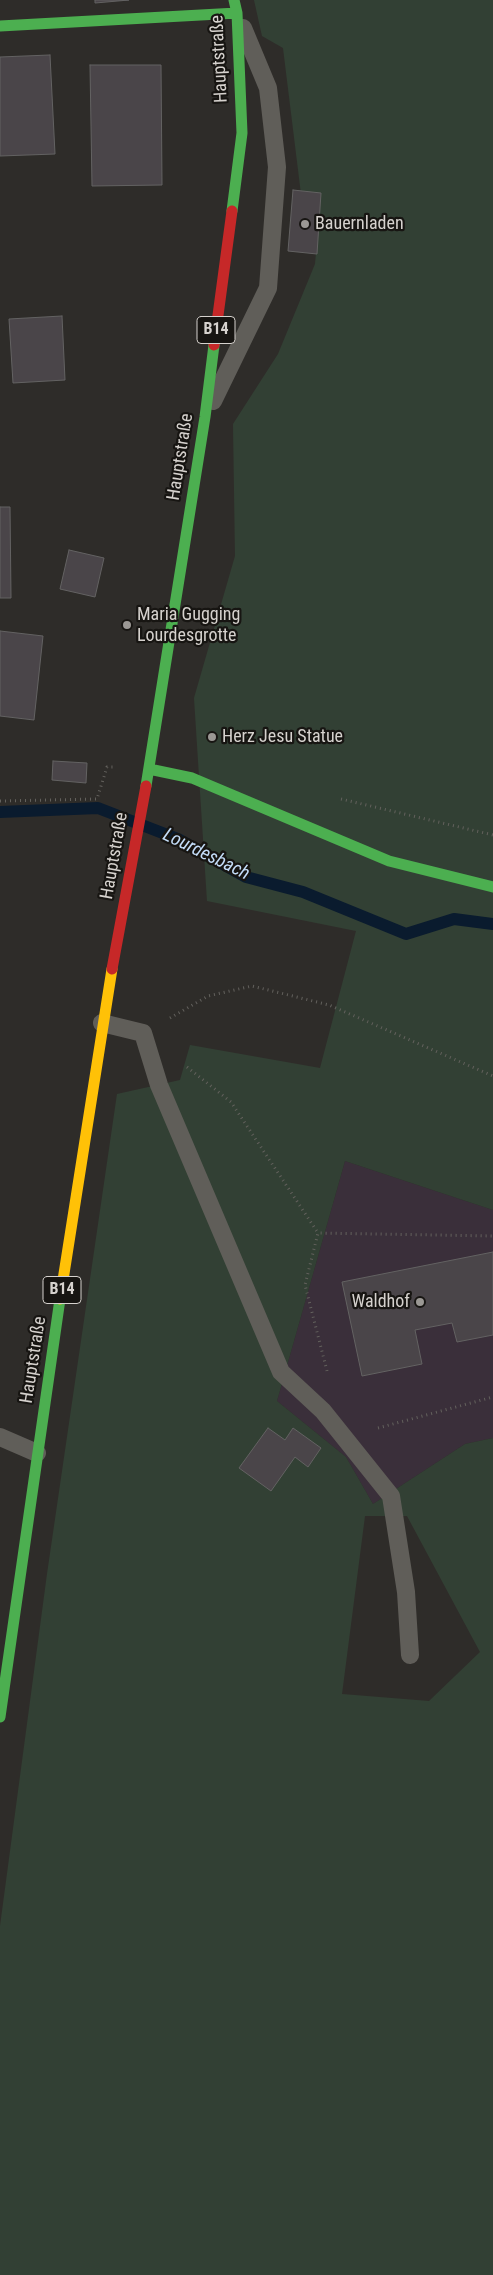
<!DOCTYPE html>
<html>
<head>
<meta charset="utf-8">
<style>
  body { margin:0 }
  canvas { display:block; background:#2e2c29 }
</style>
</head>
<body>
<canvas width="493" height="2275"></canvas>
<script>
const ctx = document.querySelector('canvas').getContext('2d');
ctx.lineJoin = 'round';
function paint(path, color) { ctx.fillStyle = color; ctx.fill(path, 'evenodd'); }
const shape = rows => new Path2D(rows.map(r => 'M' + r).join(''));
function strokePath(path, color, width, dash) { ctx.strokeStyle = color; ctx.lineWidth = width; ctx.lineCap = dash ? 'butt' : 'round'; ctx.setLineDash(dash || []); ctx.stroke(path); }
function drawText(font, color, halo, rows, align = 'center') {
  ctx.font = font + ' "Roboto Condensed",sans-serif'; ctx.lineWidth = 4.5; ctx.setLineDash([]); ctx.textBaseline = 'middle'; ctx.strokeStyle = halo; ctx.fillStyle = color; for (const [text, x, y, turn = 0] of rows) {
    ctx.save(); ctx.translate(x, y); ctx.rotate((+turn || 0) * Math.PI / 180); ctx.textAlign = isNaN(turn) ? turn : align; if (halo) ctx.strokeText(text, 0, 0); ctx.fillText(text, 0, 0); ctx.restore();
  }
}
paint(shape([
  [345,1161,493,1210,493,1438,465,1444,373,1504,346,1457,277,1401]
]), '#3a2f3a');
paint(shape([
  [254,0,493,0,493,1210,345,1161,277,1401,346,1457,373,1504,465,1444,493,1438,493,2275,0,2275,0,1926,47,1574,117,1094,180,1080,190,1045,320,1068,356,931,207,901,194,698,235,556,233,424,278,354,315,264,321,196,301,194,283,48,262,36],
  [365,1516,407,1516,480,1652,429,1701,342,1694]
]), '#324034');
strokePath(shape([
  [0,812,98,808,178,839,246,877,303,892,406,934,454,919,493,924]
]), '#0a1b2e', 12);
const building = shape([
  [95,0,129,0,95,3,95,0],
  [50,55,55,154,0,156,0,57,50,55],
  [90,65,161,65,162,185,92,186,90,65],
  [293,190,321,193,317,254,288,251,293,190],
  [62,316,65,380,13,383,9,319,62,316],
  [0,507,10,507,11,598,0,598,0,507],
  [69,550,104,558,95,597,60,589,69,550],
  [0,631,43,636,34,720,0,716,0,631],
  [53,761,87,763,86,783,52,780,53,761],
  [493,1252,493,1335,457,1342,452,1323,415,1330,422,1364,362,1376,342,1282,493,1252],
  [268,1428,285,1440,293,1428,321,1448,308,1467,295,1457,271,1491,239,1468,268,1428]
]);
paint(building, '#4a4549');
strokePath(building, '#636262', 1);
strokePath(shape([
  [341,799,493,835],
  [0,801,97,799,107,767,113,767],
  [170,1018,208,996,252,986,329,1005,493,1076],
  [187,1067,231,1102,318,1233],
  [327,1371,305,1285,318,1233,493,1236],
  [378,1428,493,1397]
]), '#63615d', 3, [1, 4]);
strokePath(shape([
  [213,401,268,288,277,167,268,88,243,28],
  [102,1023,143,1033,159,1085,281,1372,323,1411,391,1496,406,1592,410,1655],
  [0,1437,37,1453]
]), '#605e59', 18);
strokePath(shape([
  [0,26,237,13],
  [232,211,242,133,237,13,234,0],
  [149,769,192,778,389,861,493,887],
  [146,786,205,417,214,345],
  [0,1717,60,1299]
]), '#4caf50', 11);
strokePath(shape([
  [60,1299,112,969]
]), '#ffc107', 11);
strokePath(shape([
  [214,345,232,211],
  [112,969,146,786]
]), '#c62828', 11);
for (const [x, y, r, color] of [
  [305,224,5,"#9b9894"],
  [127,625,5,"#9b9894"],
  [212,737,5,"#9b9894"],
  [420,1302,5,"#9b9894"]
]) { const dot = new Path2D(); dot.arc(x, y, r, 0, 2 * Math.PI); ctx.fillStyle = color; ctx.fill(dot); strokePath(dot, '#171512', 2); }
for (const [x, y, w] of [
  [216,330,38],
  [62,1290,38]
]) { const box = new Path2D(); box.roundRect(x - w / 2, y - 13.5, w, 27, 4); ctx.fillStyle = '#171512'; ctx.fill(box); strokePath(box, '#d6d2ce', 1); }
drawText('bold 16px', '#d6d2ce', null, [
  ["B14",216,330],
  ["B14",62,1290]
]);
drawText('18px', '#d6d2ce', '#171512', [
  ["Hauptstraße",220,59,-93],
  ["Hauptstraße",181,457,-81],
  ["Hauptstraße",115,856,-80],
  ["Hauptstraße",34,1360,-81]
]);
drawText('18px', '#d6d2ce', '#171512', [
  ["Bauernladen",315,224],
  ["Maria Gugging",137,615],
  ["Lourdesgrotte",137,636],
  ["Herz Jesu Statue",222,737],
  ["Waldhof",410,1302,"right"]
], 'left');
drawText('italic 19px', '#c3dcf8', '#171512', [
  ["Lourdesbach",206,855,26]
]);
</script>
</body>
</html>
